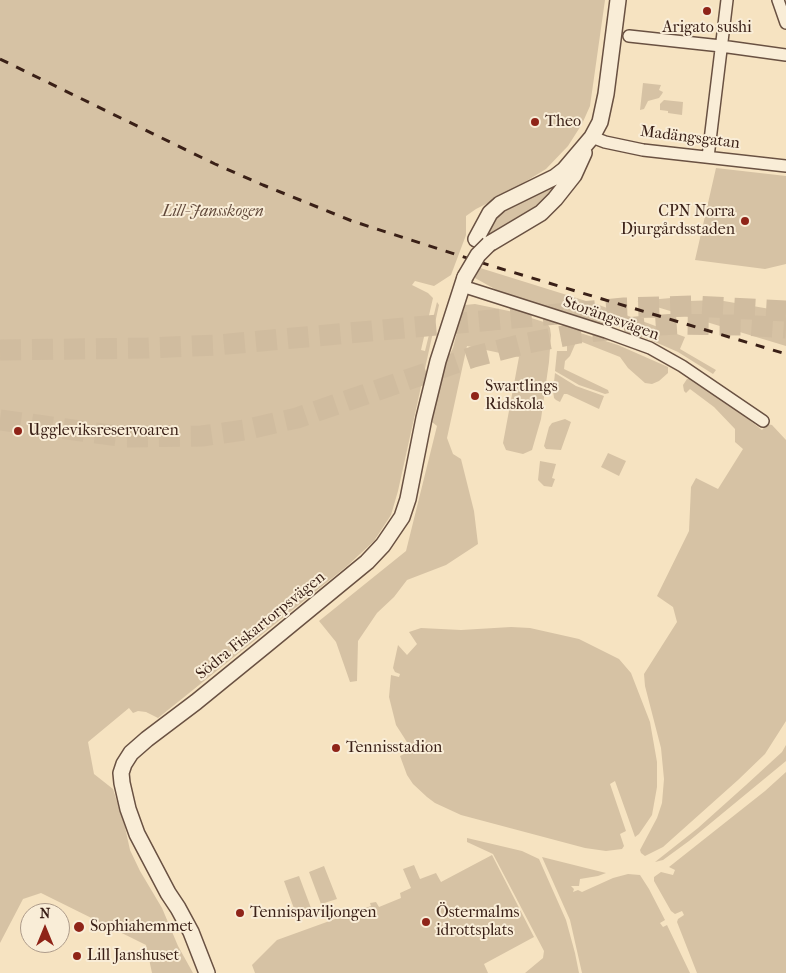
<!DOCTYPE html>
<html>
<head>
<meta charset="utf-8">
<style>
  body { margin:0 }
  #map { position:relative; width:786px; height:973px; overflow:hidden; background:#f6e3c1; font-family:"IM FELL French Canon",serif }
  canvas { display:block }
  .north { position:absolute; left:20px; top:903px; width:50px; height:50px; box-sizing:border-box; background:#f9edd7; border:1px solid #ad9b8a; border-radius:50%; rotate:0deg; font-size:14px; font-weight:700; line-height:20px; text-align:center; color:#3a2017 }
  .north::after { content:''; display:block; margin:auto; width:18px; height:22px; background:#8f2418; clip-path:polygon(50% 0,100% 100%,50% 72%,0 100%) }
</style>
</head>
<body>
<div id="map">
<canvas width="786" height="973"></canvas>
<div class="north">N</div>
</div>
<script>
const ctx = document.querySelector('canvas').getContext('2d');
ctx.lineJoin = 'round';
function paint(path, color) { ctx.fillStyle = color; ctx.fill(path, 'evenodd'); }
const shape = rows => new Path2D(rows.map(r => 'M' + r).join(''));
function strokePath(path, color, width, dash) { ctx.strokeStyle = color; ctx.lineWidth = width; ctx.lineCap = dash ? 'butt' : 'round'; ctx.setLineDash(dash || []); ctx.stroke(path); }
function drawText(font, color, halo, rows, align = 'center') {
  ctx.font = font + ' "IM FELL French Canon",serif'; ctx.lineWidth = 4; ctx.setLineDash([]); ctx.textBaseline = 'middle'; ctx.strokeStyle = halo; ctx.fillStyle = color; for (const [text, x, y, turn = 0] of rows) {
    ctx.save(); ctx.translate(x, y); ctx.rotate((+turn || 0) * Math.PI / 180); ctx.textAlign = isNaN(turn) ? turn : align; if (halo) ctx.strokeText(text, 0, 0); ctx.fillText(text, 0, 0); ctx.restore();
  }
}
paint(shape([
  [0,0,605,0,590,106,582,124,568,146,546,169,502,196,476,209,466,216,466,235,451,275,434,286,415,281,412,285,428,293,433,298,421,350,425,351,437,302,439,305,398,491,391,515,374,541,346,567,158,718,146,712,138,711,133,713,129,708,88,742,94,774,113,789,125,827,130,850,140,871,162,908,178,946,193,973,152,973,146,945,41,893,23,899,0,943],
  [643,83,661,85,659,90,663,92,662,94,659,98,648,101,644,109,640,110],
  [664,100,683,102,682,115,668,113,668,111,660,110,660,104],
  [716,168,786,176,786,264,765,269,695,260],
  [569,173,551,198,485,242,478,227,487,216],
  [477,267,599,305,685,337,680,349,716,370,713,374,678,352,630,331,608,323,605,328,502,293,475,278,474,275],
  [671,298,689,301,718,300,770,309,786,308,786,346,637,301],
  [475,304,509,311,547,323,550,328,551,335,549,362,541,419,532,450,523,454,506,450,503,443,519,357,467,346,447,438,453,454,461,459,474,511,478,544,446,565,407,580,394,597,377,613,358,641,357,681,350,682,336,642,319,621,406,551,437,426,432,422,445,364,453,348,463,308,465,305],
  [565,330,571,330,618,345,668,367,668,373,659,381,652,384,645,383,628,368,620,357,577,340,570,356,565,361,564,369,608,390,609,393,605,394,579,385,555,371,557,351,567,351,567,344,562,342,561,340,564,339,565,334,562,333],
  [555,373,576,386,604,396,599,409,567,394,564,394,560,402,556,400,554,398,553,391],
  [687,379,692,379,733,407,762,430,767,424,772,425,786,440,786,721,765,754,738,780,663,847,645,856,641,853,640,850,657,818,662,803,664,779,661,748,645,686,644,674,677,622,673,607,657,596,689,531,691,487,696,478,718,489,743,449,735,442,735,429,714,407,690,389,686,393,684,391,683,385],
  [565,419,571,422,561,450,546,449,544,446,549,427,552,423],
  [608,453,626,461,619,476,601,467],
  [540,461,556,464,552,478,555,479,552,487,544,486,538,480],
  [511,627,530,628,579,639,619,659,631,673,650,722,657,762,657,787,652,815,639,834,635,837,615,781,610,784,626,831,620,834,624,846,622,849,606,851,585,848,461,815,435,803,427,797,413,784,407,775,400,756,412,750,396,725,389,697,391,675,399,677,400,674,395,672,393,668,398,645,407,655,417,644,409,632,421,628,461,630],
  [786,745,786,761,689,841,663,860,655,862,698,828,746,785,782,752],
  [786,772,786,973,697,973,677,922,678,919,684,915,682,911,675,914,671,911,654,881,654,877,661,872,673,875,675,870,669,867,765,791],
  [467,838,522,851,539,859,566,920,575,953,579,973,525,973,543,958,544,951,493,854,467,842],
  [492,855,534,937,484,964,488,973,255,973,252,965,277,940,371,906,370,903,376,902,379,907,401,898,400,893,411,888,403,869,414,865,420,879,436,873,441,882],
  [542,857,606,873,598,876,580,879,579,886,571,886,574,889,573,892,578,890,582,892,613,878,628,874,640,875,649,889,665,920,660,923,663,927,667,925,690,973,582,973,570,920],
  [324,866,337,899,321,904,309,872],
  [299,876,311,908,296,914,284,881]
]), '#d6c2a4');
strokePath(shape([
  [0,350,147,348,217,345,624,308,695,306,786,311],
  [0,420,126,437,202,436,244,430,297,418,473,357,523,344,579,333,646,326,678,324,743,325,786,328]
]), '#d0bc9f', 21, [21, 11]);
const minor = shape([
  [778,0,786,23],
  [629,36,721,46,786,55],
  [592,137,605,142,643,150,786,166],
  [708,157,727,0],
  [462,286,606,332,650,348,682,366,763,421]
]);
const tertiary = shape([
  [476,239,490,213,500,204,555,177,564,170,592,137,600,122,606,94,618,0],
  [489,244,541,213,555,199,574,175,584,153],
  [207,973,191,932,178,908,168,893,137,834,128,809,122,783,121,773,124,764,131,753,147,739,196,702,266,645,367,562,383,545,402,517,408,499,424,418,438,361,465,277]
]);
strokePath(minor, '#695142', 14);
strokePath(tertiary, '#695142', 18);
strokePath(minor, '#f9edd7', 11);
strokePath(tertiary, '#f9edd7', 15);
strokePath(shape([
  [0,59,215,164,263,185,352,221,492,266,786,354]
]), '#3a2017', 3, [9, 9]);
const tertiaryBridge = shape([
  [465,277,478,255,489,244]
]);
strokePath(tertiaryBridge, '#695142', 18, []);
strokePath(tertiaryBridge, '#f9edd7', 15);
for (const [x, y, r, color] of [
  [707,11,5,"#8f2418"],
  [535,122,5,"#8f2418"],
  [745,221,5,"#8f2418"],
  [475,396,5,"#8f2418"],
  [18,431,5,"#8f2418"],
  [336,748,5,"#8f2418"],
  [240,913,5,"#8f2418"],
  [426,922,5,"#8f2418"],
  [79,927,6,"#8f2418"],
  [77,956,5,"#8f2418"]
]) { const dot = new Path2D(); dot.arc(x, y, r, 0, 2 * Math.PI); ctx.fillStyle = color; ctx.fill(dot); strokePath(dot, '#f9edd7', 2); }
drawText('16px', '#3a2017', '#f9edd7', [
  ["Arigato sushi",707,28,"center"],
  ["Theo",545,122],
  ["CPN Norra",735,212,"right"],
  ["Djurgårdsstaden",735,230,"right"],
  ["Swartlings",485,387],
  ["Ridskola",485,405],
  ["Uggleviksreservoaren",28,431],
  ["Tennisstadion",346,748],
  ["Tennispaviljongen",250,913],
  ["Östermalms",436,913],
  ["idrottsplats",436,931],
  ["Sophiahemmet",90,927],
  ["Lill Janshuset",87,956]
], 'left');
drawText('16px', '#3a2017', '#f9edd7', [
  ["Madängsgatan",690,138,7],
  ["Storängsvägen",611,319,20],
  ["Södra Fiskartorpsvägen",261,626,-39]
]);
drawText('italic 16px', '#61483a', '#f9edd7', [
  ["Lill-Jansskogen",213,212]
]);
</script>
</body>
</html>
